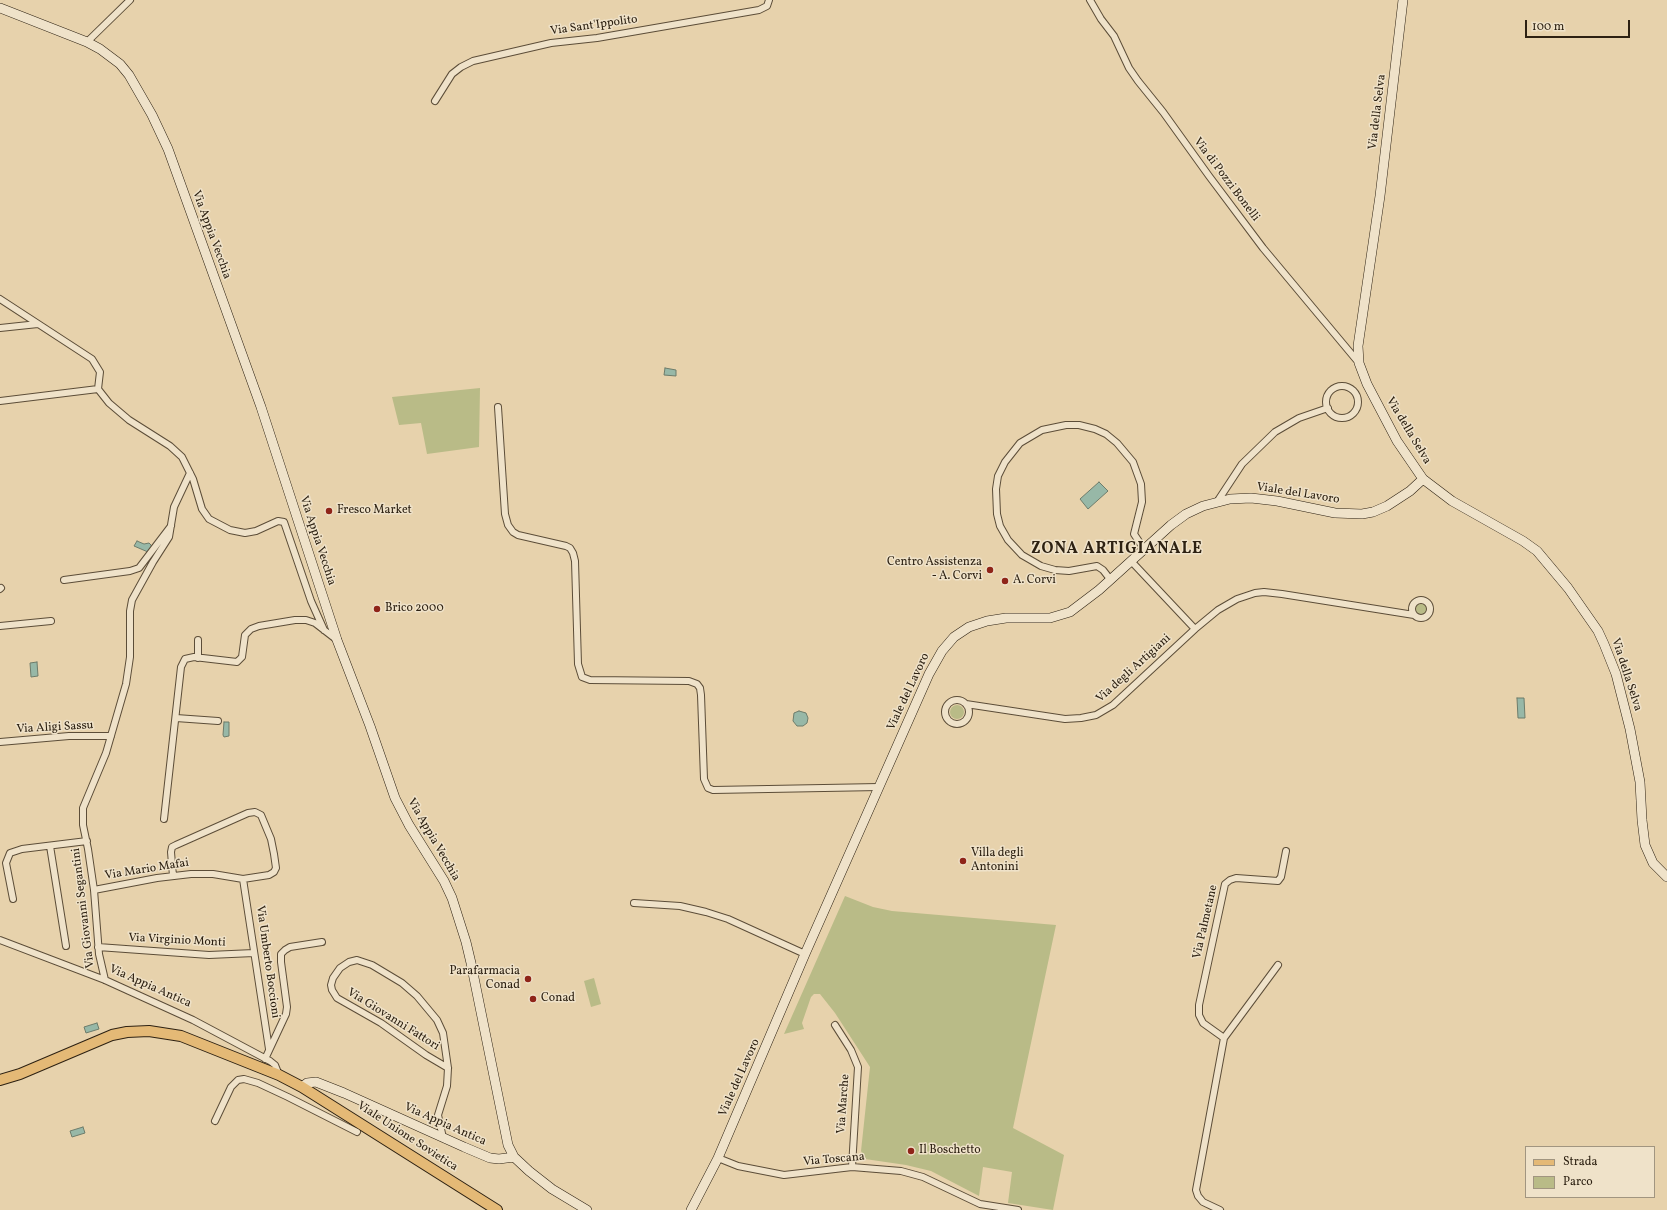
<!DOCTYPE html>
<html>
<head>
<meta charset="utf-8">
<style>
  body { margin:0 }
  #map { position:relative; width:1667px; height:1210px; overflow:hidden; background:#e7d2ac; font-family:Vollkorn,serif }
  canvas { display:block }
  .legend { position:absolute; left:1525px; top:1146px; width:130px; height:52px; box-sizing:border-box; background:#efe2c9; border:1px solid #a19580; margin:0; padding:5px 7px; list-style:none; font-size:12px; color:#2d2112 }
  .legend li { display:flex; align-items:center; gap:8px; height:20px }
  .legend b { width:20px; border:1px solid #a19580 }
  .scale { position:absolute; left:1525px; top:20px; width:105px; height:18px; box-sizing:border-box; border:2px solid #2d2112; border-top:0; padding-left:5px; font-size:12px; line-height:14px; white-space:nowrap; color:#2d2112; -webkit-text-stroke:3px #efe2c9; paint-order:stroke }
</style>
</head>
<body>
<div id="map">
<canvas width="1667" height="1210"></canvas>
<ul class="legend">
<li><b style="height:5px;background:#e4b976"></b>Strada</li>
<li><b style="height:11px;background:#b9bb87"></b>Parco</li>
</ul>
<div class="scale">100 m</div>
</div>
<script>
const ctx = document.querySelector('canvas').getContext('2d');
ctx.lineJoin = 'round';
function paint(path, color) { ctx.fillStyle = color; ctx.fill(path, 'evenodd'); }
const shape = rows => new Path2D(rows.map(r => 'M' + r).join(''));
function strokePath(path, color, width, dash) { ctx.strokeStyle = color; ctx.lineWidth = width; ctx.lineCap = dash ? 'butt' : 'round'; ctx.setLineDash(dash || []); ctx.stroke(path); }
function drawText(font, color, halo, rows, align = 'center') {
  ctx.font = font + ' Vollkorn,serif'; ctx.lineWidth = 3; ctx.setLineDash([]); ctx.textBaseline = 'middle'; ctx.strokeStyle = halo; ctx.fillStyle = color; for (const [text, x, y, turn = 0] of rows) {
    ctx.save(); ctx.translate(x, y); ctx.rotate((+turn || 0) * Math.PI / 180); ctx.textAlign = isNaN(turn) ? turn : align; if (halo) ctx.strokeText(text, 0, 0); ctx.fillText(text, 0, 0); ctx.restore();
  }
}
paint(shape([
  [480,388,479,447,427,454,421,423,399,425,392,397],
  '1414 609a7 7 0 1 1 14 0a7 7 0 1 1-14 0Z',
  '950 712a7 7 0 1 1 14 0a7 7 0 1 1-14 0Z',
  [845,896,873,907,892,911,1056,925,1013,1128,1064,1155,1053,1210,1008,1203,1012,1172,983,1167,979,1196,931,1171,906,1165,865,1159,861,1151,870,1067,835,1013,820,994,814,994,811,997,802,1023,804,1029,784,1034],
  [594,978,601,1004,591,1007,584,981]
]), '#b9bb87');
const water = shape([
  [665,368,676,370,676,376,664,375,665,368],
  [1099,482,1108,491,1088,509,1080,499,1099,482],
  [137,541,144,544,149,543,151,545,152,548,148,552,134,546,137,541],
  [37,662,38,676,31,677,30,663,37,662],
  [1517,698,1524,698,1525,718,1518,718,1517,698],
  [799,711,806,713,808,718,807,723,803,726,797,726,793,721,794,713,799,711],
  [224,722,229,722,229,736,224,737,223,735,224,722],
  [97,1023,99,1029,86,1033,84,1027,97,1023],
  [83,1127,85,1133,72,1137,70,1131,83,1127]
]);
paint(water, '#97b8a7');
strokePath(water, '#6d7c6b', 1);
const street = shape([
  [1090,0,1101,19,1114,36,1129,68,1138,81,1163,112,1209,176,1263,248,1359,363],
  [87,42,130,0],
  [435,101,452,74,461,67,473,61,551,43,597,38,759,10,767,6,769,0],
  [0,299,92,359,100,372,98,389,109,403,129,420,170,446,182,457,193,479,202,509,209,519,230,530,245,533,256,531,278,521,284,522,311,601,324,630],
  [0,328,38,324],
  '1326 402a16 16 0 1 1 32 0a16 16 0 1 1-32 0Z',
  [0,401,98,389],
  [498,407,505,514,508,525,513,532,518,535,566,546,570,548,573,553,575,561,578,664,582,677,590,680,689,681,697,684,700,688,701,695,704,779,708,788,713,790,879,787],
  [1217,502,1242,464,1275,432,1299,418,1328,408],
  [1131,561,1195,629],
  [1110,579,1103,570,1097,566,1069,571,1055,570,1041,566,1022,555,1008,540,1000,526,997,514,996,489,998,476,1005,462,1020,443,1042,430,1066,425,1079,425,1095,429,1106,434,1117,443,1133,462,1141,484,1142,502,1134,534,1144,549],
  [64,580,130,571,139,568,171,526],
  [0,589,1,588],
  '1412 609a9 9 0 1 1 18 0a9 9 0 1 1-18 0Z',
  [0,626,51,621],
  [198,640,198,658],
  '945 712a12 12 0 1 1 24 0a12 12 0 1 1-24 0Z',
  [966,704,1065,719,1081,718,1096,715,1113,705,1195,629,1218,610,1237,599,1255,593,1264,592,1282,594,1414,615],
  [176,718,218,721],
  [0,742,69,736,111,736],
  [164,819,181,667,185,659,194,657,237,662,242,657,245,635,251,629,259,626,295,620,306,620,315,623,337,640],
  [50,846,66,946],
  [243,879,269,1049],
  [94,890,157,878,191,874,213,874,243,879,269,875,274,872,276,868,274,854,271,839,261,815,255,812,248,813,176,845,172,847,171,852,173,876],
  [13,899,6,863,10,853,22,849,87,841],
  [634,903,680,906,706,912,728,919,805,954],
  [0,940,105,980,193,1020,270,1061,275,1065,279,1075],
  [98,947,209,955,254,953],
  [105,980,99,954,94,890,88,849,83,825,83,808,106,753,126,684,130,657,130,611,132,600,153,562,169,537,174,507,190,473],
  [835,1025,851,1050,858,1067,852,1167],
  [1224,1038,1278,965],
  [265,1059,286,1014,287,1007,281,962,281,954,285,950,290,947,322,942],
  [215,1121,231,1087,238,1080,244,1079,258,1083,288,1097,357,1132],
  [443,1138,438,1115,447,1086,448,1068,443,1033,437,1020,417,996,402,983,372,965,357,960,349,962,340,968,333,978,331,985,332,990,337,998,381,1023,426,1055,448,1068],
  [718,1158,738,1166,784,1175,852,1167,901,1171,923,1177,980,1204,1018,1210],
  [1220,1210,1203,1202,1198,1196,1196,1190,1224,1038,1203,1023,1199,1015,1199,1005,1225,884,1230,880,1236,878,1278,881,1281,877,1286,851]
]);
const secondary = shape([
  [1403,0,1380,196,1358,346,1359,363,1367,384,1397,441,1423,479,1452,501,1523,541,1537,551,1568,588,1598,631,1604,644,1616,674,1630,729,1640,782,1642,820,1645,845,1653,863,1667,877],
  [0,8,87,42,100,49,120,64,129,75,152,115,168,149,261,407,337,640,370,726,395,798,409,825,444,881,452,898,466,942,471,963,508,1145,514,1157,529,1171,552,1189,587,1210],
  [302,1087,307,1083,316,1082,344,1093,464,1147,490,1158,499,1159,514,1157],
  [691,1210,718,1158,805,954,929,674,942,651,954,637,969,627,987,621,1006,618,1050,618,1070,612,1099,590,1171,525,1186,514,1203,506,1230,499,1251,498,1277,501,1335,513,1362,514,1373,512,1387,506,1410,491,1423,479]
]);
const primary = shape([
  [0,1080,20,1074,112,1035,127,1032,149,1031,181,1036,279,1075,302,1087,497,1210]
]);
strokePath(street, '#5c4d38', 8);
strokePath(secondary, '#2d2112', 10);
strokePath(primary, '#2d2112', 12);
strokePath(street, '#efe2c9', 6);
strokePath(secondary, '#efe2c9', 9);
strokePath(primary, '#e4b976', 10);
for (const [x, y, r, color] of [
  [329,511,4,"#8f2418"],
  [990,570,4,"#8f2418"],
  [1005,581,4,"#8f2418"],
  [377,609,4,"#8f2418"],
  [963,861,4,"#8f2418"],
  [528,979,4,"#8f2418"],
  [533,999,4,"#8f2418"],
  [911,1151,4,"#8f2418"]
]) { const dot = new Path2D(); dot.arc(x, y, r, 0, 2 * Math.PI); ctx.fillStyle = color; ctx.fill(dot); strokePath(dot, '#efe2c9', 1.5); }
drawText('12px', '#2d2112', '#efe2c9', [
  ["Via Sant'Ippolito",594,26,-8],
  ["Via della Selva",1378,112,-83],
  ["Via di Pozzi Bonelli",1226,180,53],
  ["Via Appia Vecchia",211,235,70],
  ["Via della Selva",1408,431,59],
  ["Viale del Lavoro",1298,494,9],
  ["Via Appia Vecchia",317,541,72],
  ["Via degli Artigiani",1134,669,-42],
  ["Via della Selva",1626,675,72],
  ["Viale del Lavoro",909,692,-65],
  ["Via Aligi Sassu",55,728,-3],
  ["Via Appia Vecchia",433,840,60],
  ["Via Mario Mafai",147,870,-9],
  ["Via Giovanni Segantini",84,908,-97],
  ["Via Palmetane",1206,922,-77],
  ["Via Virginio Monti",177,941,3],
  ["Via Umberto Boccioni",267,962,82],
  ["Via Appia Antica",150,987,24],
  ["Via Giovanni Fattori",393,1020,32],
  ["Viale del Lavoro",740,1078,-66],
  ["Via Marche",844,1104,-86],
  ["Via Appia Antica",445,1125,24],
  ["Viale Unione Sovietica",407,1137,33],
  ["Via Toscana",834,1160,-5]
]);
drawText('12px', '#2d2112', '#efe2c9', [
  ["Fresco Market",337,511],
  ["Centro Assistenza",982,563,"right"],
  ["- A. Corvi",982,577,"right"],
  ["A. Corvi",1013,581],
  ["Brico 2000",385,609],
  ["Villa degli",971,854],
  ["Antonini",971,868],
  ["Parafarmacia",520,972,"right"],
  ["Conad",520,986,"right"],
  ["Conad",541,999],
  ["Il Boschetto",919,1151]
], 'left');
ctx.letterSpacing = '1px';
drawText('bold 16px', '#2d2112', '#efe2c9', [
  ["ZONA ARTIGIANALE",1117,550]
]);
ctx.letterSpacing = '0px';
</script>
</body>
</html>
